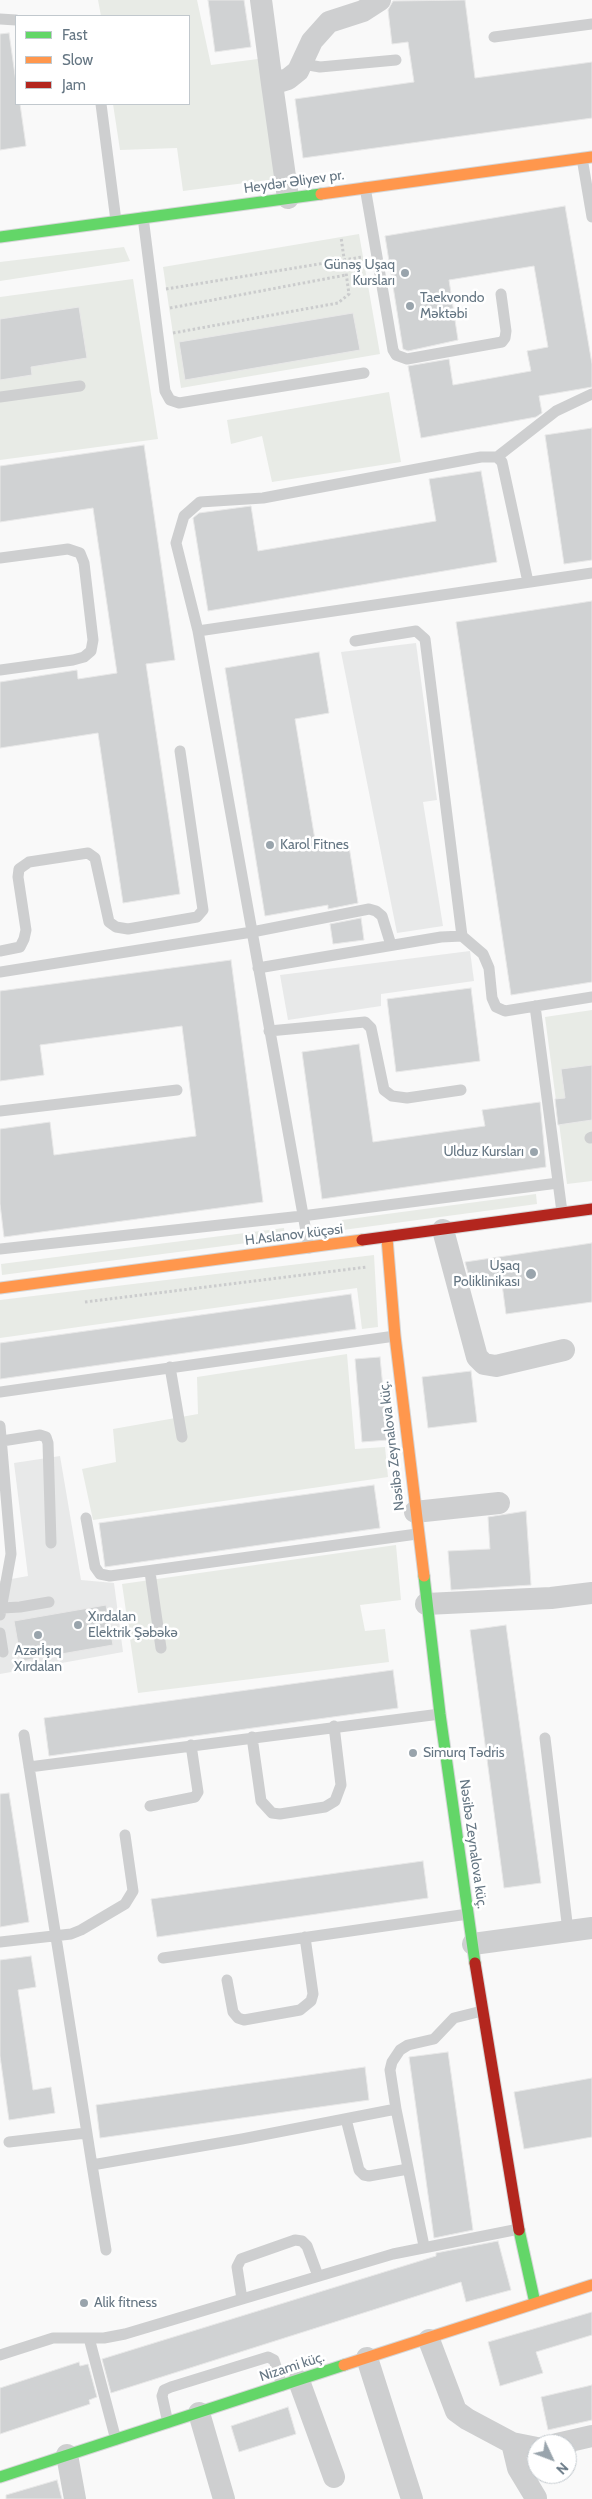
<!DOCTYPE html>
<html>
<head>
<meta charset="utf-8">
<style>
  body { margin:0 }
  #map { position:relative; width:592px; height:2499px; overflow:hidden; background:#f9f9f9; font-family:Cabin,sans-serif }
  canvas { display:block }
  .legend { position:absolute; left:15px; top:15px; width:175px; height:90px; box-sizing:border-box; background:#fff; border:1px solid #c1c8cd; margin:0; padding:6px 9px; list-style:none; font-size:15px; color:#657683 }
  .legend li { display:flex; align-items:center; gap:10px; height:25px }
  .legend b { width:25px; border:1px solid #c1c8cd }
  .north { position:absolute; left:527px; top:2434px; width:50px; height:50px; box-sizing:border-box; background:#fff; border:1px solid #c1c8cd; border-radius:50%; rotate:133deg; font-size:14px; font-weight:700; line-height:20px; text-align:center; color:#657683 }
  .north::after { content:''; display:block; margin:auto; width:18px; height:22px; background:#99a4ac; clip-path:polygon(50% 0,100% 100%,50% 72%,0 100%) }
</style>
</head>
<body>
<div id="map">
<canvas width="592" height="2499"></canvas>
<ul class="legend">
<li><b style="height:6px;background:#63d668"></b>Fast</li>
<li><b style="height:6px;background:#ff974d"></b>Slow</li>
<li><b style="height:6px;background:#b3261e"></b>Jam</li>
</ul>
<div class="north">N</div>
</div>
<script>
const ctx = document.querySelector('canvas').getContext('2d');
ctx.lineJoin = 'round';
function paint(path, color) { ctx.fillStyle = color; ctx.fill(path, 'evenodd'); }
const shape = rows => new Path2D(rows.map(r => 'M' + r).join(''));
function strokePath(path, color, width, dash) { ctx.strokeStyle = color; ctx.lineWidth = width; ctx.lineCap = dash ? 'butt' : 'round'; ctx.setLineDash(dash || []); ctx.stroke(path); }
function drawText(font, color, halo, rows, align = 'center') {
  ctx.font = font + ' Cabin,sans-serif'; ctx.lineWidth = 5; ctx.setLineDash([]); ctx.textBaseline = 'middle'; ctx.strokeStyle = halo; ctx.fillStyle = color; for (const [text, x, y, turn = 0] of rows) {
    ctx.save(); ctx.translate(x, y); ctx.rotate((+turn || 0) * Math.PI / 180); ctx.textAlign = isNaN(turn) ? turn : align; if (halo) ctx.strokeText(text, 0, 0); ctx.fillText(text, 0, 0); ctx.restore();
  }
}
paint(shape([
  [416,643,437,800,423,802,443,926,397,933,341,652],
  [470,951,474,981,381,994,381,1006,288,1020,280,975],
  [60,1456,81,1580,114,1583,123,1652,0,1674,0,1581,28,1576,14,1463]
]), '#e8e9e9');
paint(shape([
  [98,0,197,0,211,65,258,59,276,179,183,191,177,148,120,150,113,104,189,104,189,16,101,16],
  [359,234,380,354,181,388,163,267],
  [124,247,130,261,0,281,0,262],
  [133,279,158,439,0,460,0,297],
  [389,392,401,462,272,482,262,436,231,444,227,420],
  [592,1010,592,1181,567,1184,545,1017],
  [536,1194,537,1204,343,1230,342,1220],
  [284,1228,285,1238,2,1275,1,1264],
  [374,1255,378,1327,362,1329,357,1288,0,1338,0,1300],
  [347,1354,355,1449,385,1447,388,1477,93,1520,82,1469,116,1462,113,1429,198,1414,197,1377],
  [396,1545,401,1600,360,1605,365,1631,385,1629,389,1662,138,1693,122,1584]
]), '#e8ebe6');
const building = shape([
  [208,0,244,0,251,47,215,52,208,0],
  [465,0,475,78,592,62,592,118,303,158,295,99,414,82,408,42,392,44,388,10,393,1,465,0],
  [9,33,16,82,16,104,20,104,26,146,0,150,0,34,9,33],
  [565,206,592,364,592,387,539,396,542,413,536,417,421,438,408,366,449,359,453,385,531,371,527,351,548,347,534,266,449,280,458,340,408,351,403,349,385,236,565,206],
  [79,307,87,358,31,367,32,375,0,380,0,319,79,307],
  [353,313,360,350,185,380,179,342,353,313],
  [592,428,592,560,564,564,545,435,592,428],
  [144,445,175,660,146,664,180,894,123,903,98,733,0,748,0,682,77,670,78,679,117,673,93,508,0,522,0,466,144,445],
  [481,471,497,562,208,611,193,518,199,513,251,506,258,551,436,521,429,479,481,471],
  [592,601,592,982,511,995,456,622,592,601],
  [319,652,329,713,295,719,316,846,348,840,358,903,328,909,328,905,265,916,225,668,319,652],
  [361,918,364,940,333,944,330,924,361,918],
  [231,960,263,1202,4,1237,0,1204,0,1129,50,1122,54,1155,196,1136,182,1026,40,1045,44,1075,0,1081,0,991,231,960],
  [471,988,480,1061,396,1072,387,999,471,988],
  [359,1044,373,1142,485,1126,482,1110,540,1102,546,1167,322,1199,302,1052,359,1044],
  [592,1065,592,1120,558,1125,555,1099,565,1098,561,1069,592,1065],
  [592,1243,592,1302,506,1314,502,1284,472,1288,465,1262,592,1243],
  [351,1294,356,1329,0,1379,0,1343,351,1294],
  [380,1357,388,1440,362,1442,355,1359,380,1357],
  [471,1371,477,1422,428,1428,422,1377,471,1371],
  [374,1485,380,1528,105,1567,99,1523,374,1485],
  [526,1511,531,1585,451,1590,448,1551,490,1549,488,1517,526,1511],
  [106,1605,113,1645,21,1661,14,1621,106,1605],
  [506,1625,541,1883,504,1888,470,1630,506,1625],
  [393,1670,398,1708,49,1756,44,1718,393,1670],
  [9,1793,29,1922,0,1927,0,1794,9,1793],
  [423,1861,428,1898,157,1937,151,1899,423,1861],
  [31,1956,36,1987,18,1990,33,2090,51,2087,55,2113,9,2120,0,2056,0,1960,31,1956],
  [448,2052,473,2230,434,2238,409,2057,448,2052],
  [365,2067,369,2100,100,2138,96,2105,365,2067],
  [592,2078,592,2137,524,2149,514,2092,592,2078],
  [498,2241,511,2290,466,2302,461,2282,111,2393,102,2359,436,2256,436,2253,498,2241],
  [592,2312,592,2335,536,2352,543,2373,500,2386,488,2342,592,2312],
  [79,2362,80,2366,88,2364,97,2397,89,2400,90,2404,0,2434,0,2388,79,2362],
  [592,2385,592,2420,548,2430,541,2397,592,2385],
  [288,2407,296,2434,239,2452,231,2426,288,2407],
  [57,2480,62,2499,6,2499,6,2495,57,2480]
]);
paint(building, '#d0d2d3');
strokePath(building, '#e8e8e8', 1);
const fast = shape([
  [0,237,321,194],
  [424,1576,440,1714,475,1963],
  [519,2230,535,2303],
  [0,2477,344,2365]
]);
const slow = shape([
  [321,194,592,157],
  [387,1238,395,1336,424,1576],
  [0,1288,362,1240],
  [344,2365,592,2285]
]);
const jam = shape([
  [362,1240,592,1209],
  [475,1963,519,2230]
]);
strokePath(fast, '#d5d6d7', 13);
strokePath(slow, '#d5d6d7', 13);
strokePath(jam, '#d5d6d7', 13);
strokePath(shape([
  [166,289,362,257],
  [170,308,346,275],
  [173,333,338,303,349,294,341,237],
  [85,1302,367,1267]
]), '#cbcccd', 3, [2.5, 2.5]);
strokePath(shape([
  [0,19,16,20],
  [494,37,592,24],
  [303,64,320,67,396,60],
  [101,104,116,221],
  [582,158,592,217],
  [365,187,393,350,396,355,407,359,502,342,505,338,506,331,501,294],
  [143,217,165,391,170,400,179,403,364,373],
  [0,397,80,386],
  [497,457,556,411,592,394],
  [0,558,68,549,80,553,84,563,93,640,91,651,84,657,73,660,0,670],
  [198,631,592,573],
  [355,641,416,631,425,639,462,936,483,954,489,968,492,998,496,1007,505,1011,592,997],
  [0,951,20,947,24,939,26,930,18,877,19,869,29,862,88,853,95,858,109,922,116,927,128,929,197,917,203,910,180,751],
  [258,968,441,937,462,936],
  [0,972,252,932,369,909,376,911,382,916,391,945],
  [535,1006,562,1212],
  [269,1031,365,1022,371,1028,384,1090,392,1096,407,1098,461,1090],
  [0,1111,177,1090],
  [590,1138,592,1137],
  [309,1248,198,631,176,543,184,516,200,502,263,498,481,457,497,457,502,462,528,582],
  [0,1249,302,1216,558,1183],
  [170,1367,182,1437],
  [0,1392,395,1336],
  [0,1426,11,1554,0,1615],
  [2,1441,40,1435,46,1437,48,1443,51,1543],
  [86,1518,95,1567,100,1574,110,1576,417,1534],
  [150,1572,161,1648],
  [2,1608,20,1607,49,1602],
  [0,1633,3,1652],
  [24,1735,92,2165,242,2139,396,2109],
  [252,1737,261,1801,272,1813,280,1814,325,1807,335,1801,341,1785,334,1726],
  [545,1738,568,1931],
  [29,1767,440,1714],
  [150,1806,195,1797,198,1792,191,1745],
  [0,1942,71,1934,81,1930,125,1904,133,1891,125,1835],
  [163,1958,468,1914],
  [227,1980,233,2012,238,2018,244,2020,300,2010,311,2001,313,1994,305,1937],
  [346,2119,359,2170,364,2175,369,2176,408,2169],
  [9,2142,86,2133],
  [92,2165,106,2250],
  [424,2246,396,2109,390,2070,392,2062,400,2050,408,2045,434,2039,454,2018,482,2011],
  [242,2299,237,2267,241,2259,295,2240,302,2241,307,2246,318,2276],
  [89,2338,116,2440],
  [0,2355,53,2338,104,2338,125,2334,393,2254,519,2229],
  [168,2423,162,2396,164,2390,171,2387,268,2357,274,2360,282,2386]
]), '#cecfd0', 11);
strokePath(shape([
  [261,0,272,84],
  [288,198,272,84,288,79,298,71,312,41,329,22,363,11,380,0],
  [443,1230,477,1357,484,1364,496,1366,564,1350],
  [415,1512,499,1503],
  [426,1604,551,1598,592,1593],
  [473,1944,592,1928],
  [429,2340,456,2411,467,2419,512,2443,537,2448],
  [367,2358,412,2499],
  [299,2381,334,2477],
  [199,2413,224,2499],
  [512,2443,518,2468,536,2498],
  [557,2444,592,2436],
  [67,2455,75,2499]
]), '#cecfd0', 22);
strokePath(fast, '#63d668', 11);
strokePath(slow, '#ff974d', 11);
strokePath(jam, '#b3261e', 11);
for (const [x, y, r, color] of [
  [405,273,5,"#99a4ac"],
  [410,306,5,"#99a4ac"],
  [270,845,5,"#99a4ac"],
  [534,1152,5,"#99a4ac"],
  [531,1274,6,"#99a4ac"],
  [78,1625,5,"#99a4ac"],
  [38,1635,5,"#99a4ac"],
  [413,1753,5,"#99a4ac"],
  [84,2303,5,"#99a4ac"]
]) { const dot = new Path2D(); dot.arc(x, y, r, 0, 2 * Math.PI); ctx.fillStyle = color; ctx.fill(dot); strokePath(dot, '#fff', 2); }
drawText('14px', '#657683', '#fff', [
  ["Heydər Əliyev pr.",294,182,-8],
  ["H.Aslanov küçəsi",294,1235,-7],
  ["Nəsibə Zeynalova küç.",392,1446,-97],
  ["Nəsibə Zeynalova küç.",473,1844,82],
  ["Nizami küç.",292,2367,-18]
]);
drawText('14px', '#657683', '#fff', [
  ["Günəş Uşaq",395,265,"right"],
  ["Kursları",395,281,"right"],
  ["Taekvondo",420,298],
  ["Məktəbi",420,314],
  ["Karol Fitnes",280,845],
  ["Ulduz Kursları",524,1152,"right"],
  ["Uşaq",520,1266,"right"],
  ["Poliklinikası",520,1282,"right"],
  ["Xırdalan",88,1617],
  ["Elektrik Şəbəkə",88,1633],
  ["Azərİşıq",38,1651,"center"],
  ["Xırdalan",38,1667,"center"],
  ["Simurq Tədris",423,1753],
  ["Alik fitness",94,2303]
], 'left');
</script>
</body>
</html>
